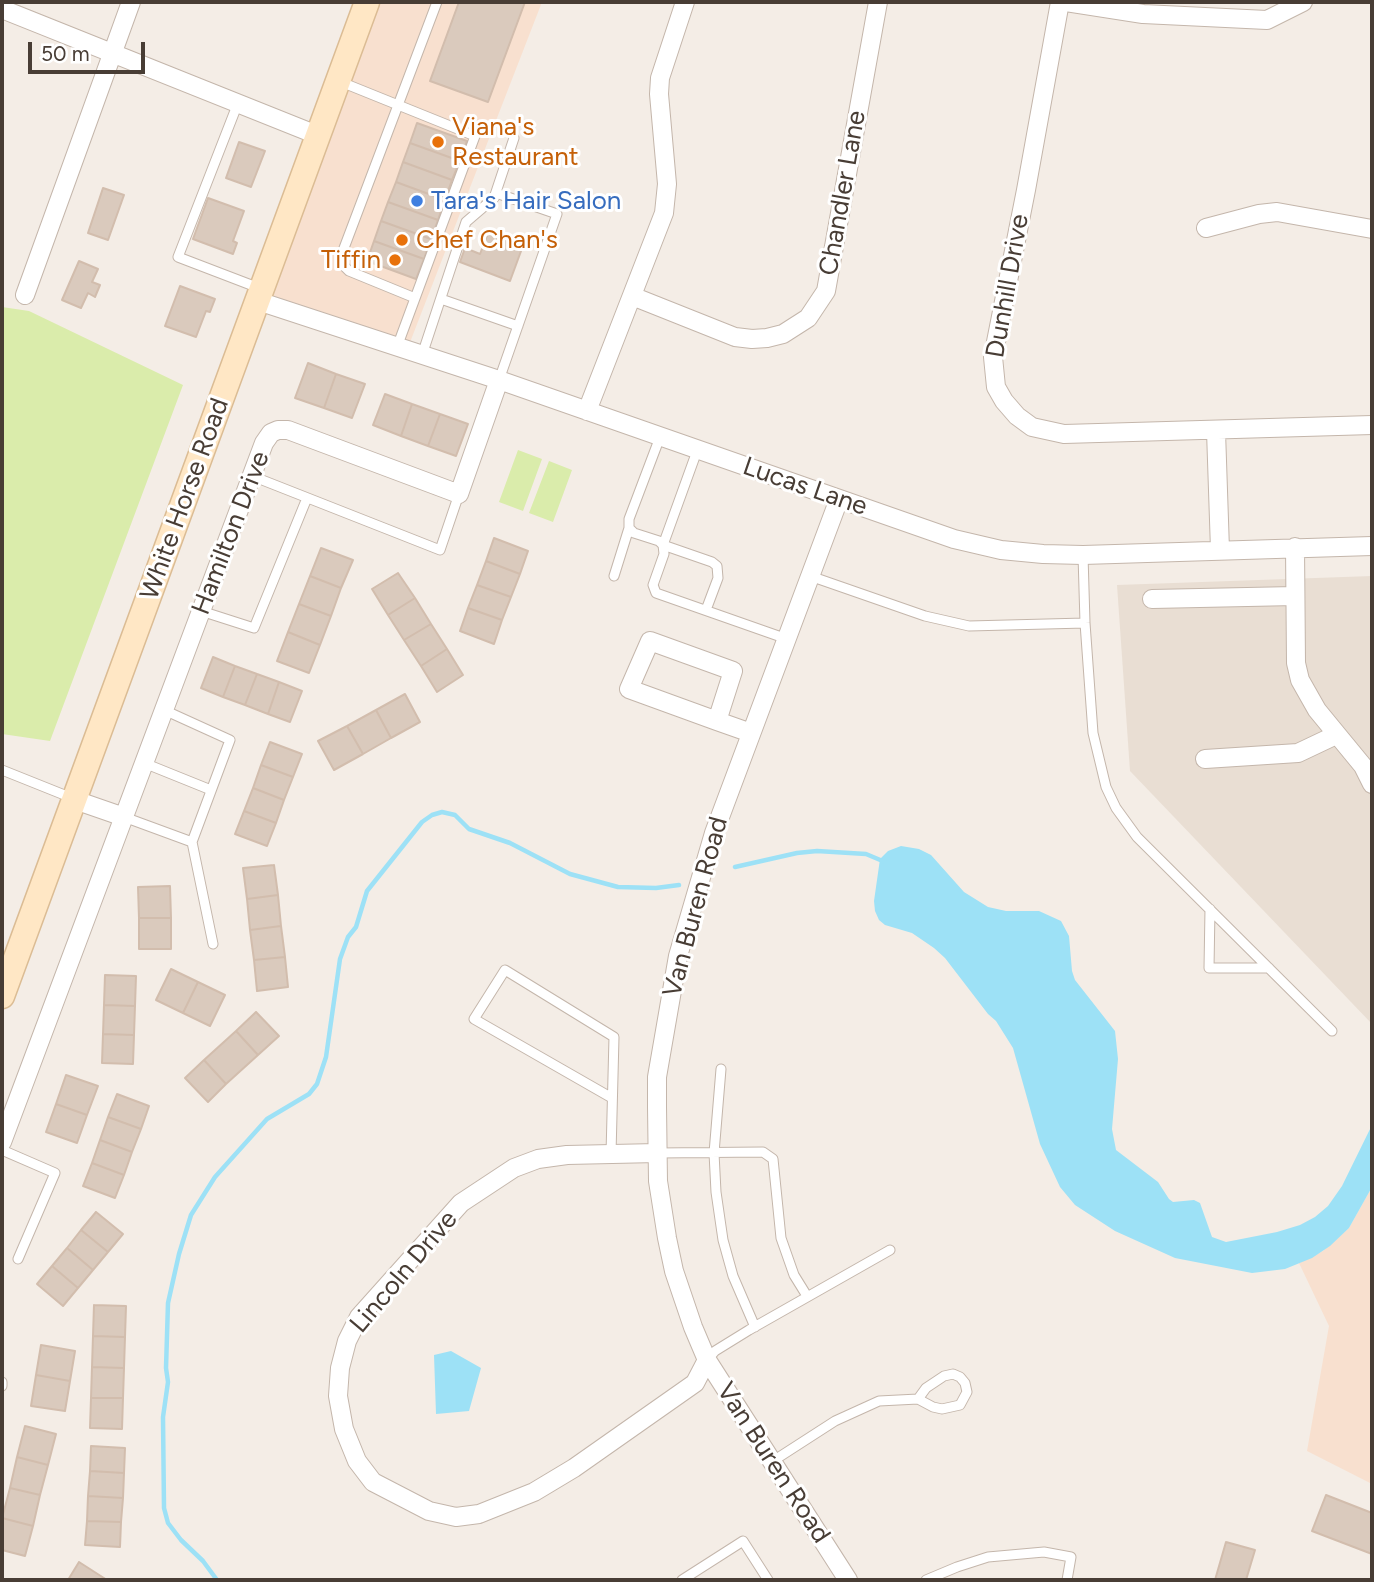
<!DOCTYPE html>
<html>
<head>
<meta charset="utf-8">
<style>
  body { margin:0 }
  #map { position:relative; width:1374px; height:1582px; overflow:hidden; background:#f4ede6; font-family:Figtree,sans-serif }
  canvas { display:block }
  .frame { position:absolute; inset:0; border:4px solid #483d35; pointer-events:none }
  .scale { position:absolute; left:28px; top:42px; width:117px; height:32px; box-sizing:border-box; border:4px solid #483d35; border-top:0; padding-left:9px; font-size:21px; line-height:24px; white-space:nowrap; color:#483d35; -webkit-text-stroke:5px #fff; paint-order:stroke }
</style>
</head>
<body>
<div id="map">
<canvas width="1374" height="1582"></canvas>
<div class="frame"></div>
<div class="scale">50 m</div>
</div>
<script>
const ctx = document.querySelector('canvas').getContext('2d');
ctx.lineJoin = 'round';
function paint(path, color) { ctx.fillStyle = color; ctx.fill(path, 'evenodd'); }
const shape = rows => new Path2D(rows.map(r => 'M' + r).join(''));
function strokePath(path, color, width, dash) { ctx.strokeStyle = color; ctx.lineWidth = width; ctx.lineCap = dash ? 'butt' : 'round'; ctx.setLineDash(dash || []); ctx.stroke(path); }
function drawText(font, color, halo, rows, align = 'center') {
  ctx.font = font + ' Figtree,sans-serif'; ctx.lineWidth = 6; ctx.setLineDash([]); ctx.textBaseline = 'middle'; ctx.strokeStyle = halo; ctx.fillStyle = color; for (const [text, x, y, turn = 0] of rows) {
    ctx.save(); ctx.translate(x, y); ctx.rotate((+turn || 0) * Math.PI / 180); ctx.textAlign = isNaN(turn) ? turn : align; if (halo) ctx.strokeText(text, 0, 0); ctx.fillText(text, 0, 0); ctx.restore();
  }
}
paint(shape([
  [1372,576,1372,1024,1130,771,1117,585]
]), '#e9ded3');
paint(shape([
  [367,2,542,2,407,350,258,301],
  [1372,1187,1372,1484,1307,1451,1329,1326,1299,1263,1323,1251,1349,1228]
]), '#f8e0cf');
paint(shape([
  [2,307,29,311,183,385,50,741,2,734],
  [518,450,542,459,523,511,499,502],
  [549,461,572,470,553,522,529,513]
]), '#daecab');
paint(shape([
  [901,846,919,849,931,855,964,892,988,907,1006,911,1039,911,1061,921,1069,936,1072,971,1075,980,1115,1031,1118,1059,1112,1129,1116,1150,1158,1182,1169,1199,1173,1202,1194,1200,1200,1203,1212,1237,1226,1242,1277,1232,1300,1225,1315,1217,1328,1206,1342,1186,1372,1125,1372,1187,1349,1228,1330,1246,1312,1258,1285,1269,1252,1273,1175,1258,1115,1231,1075,1205,1060,1187,1040,1144,1013,1048,996,1021,988,1014,945,958,934,948,912,933,885,925,879,920,875,911,874,901,880,859,888,851],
  [451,1351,481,1368,469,1411,436,1414,434,1355]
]), '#9de1f6');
strokePath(shape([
  [735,867,797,853,817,851,866,854,885,862],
  [217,1580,203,1561,181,1540,168,1523,164,1508,163,1417,168,1382,166,1368,168,1303,179,1254,191,1215,215,1177,267,1119,309,1094,317,1084,326,1057,340,959,348,937,356,927,367,891,422,822,432,815,442,812,455,815,469,829,510,843,570,874,618,887,656,888,679,885]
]), '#9de1f6', 4.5);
const building = shape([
  [459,2,525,2,488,102,430,81,459,2],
  [417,123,467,141,460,161,410,143,417,123],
  [239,142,265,151,251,187,226,178,239,142],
  [410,143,460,161,452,180,403,162,410,143],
  [403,162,452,180,445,200,396,182,403,162],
  [396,182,445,200,438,220,388,202,396,182],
  [103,188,124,195,108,240,88,233,103,188],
  [208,198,244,211,233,241,237,243,233,254,193,239,208,198],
  [388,202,438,220,431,239,381,221,388,202],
  [381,221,431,239,424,259,374,241,381,221],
  [489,231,524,243,510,281,460,262,465,248,480,254,489,231],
  [374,241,424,259,416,279,367,261,374,241],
  [79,261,98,269,92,282,100,285,95,297,88,293,81,308,62,300,79,261],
  [180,286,215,299,210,312,206,311,196,337,165,326,180,286],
  [308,363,336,374,324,408,295,398,308,363],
  [336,374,365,384,352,418,324,408,336,374],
  [385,394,412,404,401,436,373,425,385,394],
  [412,404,440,414,428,446,401,436,412,404],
  [440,414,468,424,456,456,428,446,440,414],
  [494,538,528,551,520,574,486,561,494,538],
  [321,548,353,560,341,588,310,576,321,548],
  [486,561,520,574,511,597,477,585,486,561],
  [398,573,415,598,388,615,372,589,398,573],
  [310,576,341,588,331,616,299,604,310,576],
  [477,585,511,597,502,620,468,608,477,585],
  [415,598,431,624,404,640,388,615,415,598],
  [299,604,331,616,320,645,288,632,299,604],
  [468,608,502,620,494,644,460,631,468,608],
  [431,624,447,649,421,666,404,640,431,624],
  [288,632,320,645,309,673,277,661,288,632],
  [447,649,463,675,437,692,421,666,447,649],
  [213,657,235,666,223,697,201,688,213,657],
  [235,666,257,674,245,705,223,697,235,666],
  [257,674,279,682,268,714,245,705,257,674],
  [279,682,302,691,290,722,268,714,279,682],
  [405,694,420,722,391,738,376,710,405,694],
  [376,710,391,738,363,754,347,726,376,710],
  [347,726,363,754,334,770,318,741,347,726],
  [270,742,302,754,293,777,261,765,270,742],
  [261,765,293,777,284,800,253,788,261,765],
  [253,788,284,800,276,823,244,811,253,788],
  [244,811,276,823,267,846,235,834,244,811],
  [274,865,278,895,247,899,243,868,274,865],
  [170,886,171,918,139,918,138,887,170,886],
  [278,895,281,926,250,930,247,899,278,895],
  [139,918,171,918,171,949,139,949,139,918],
  [281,926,285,957,254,960,250,930,281,926],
  [285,957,288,987,257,991,254,960,285,957],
  [171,969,198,982,183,1013,156,1000,171,969],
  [105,975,136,976,135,1006,104,1005,105,975],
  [198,982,225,995,210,1026,183,1013,198,982],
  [104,1005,135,1006,134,1035,103,1034,104,1005],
  [256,1012,279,1036,258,1055,236,1031,256,1012],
  [236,1031,258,1055,226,1084,204,1060,236,1031],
  [103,1034,134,1035,133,1064,102,1063,103,1034],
  [204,1060,226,1084,208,1102,185,1078,204,1060],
  [66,1075,98,1086,87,1115,56,1104,66,1075],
  [117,1094,149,1106,141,1129,108,1117,117,1094],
  [56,1104,87,1115,77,1143,46,1132,56,1104],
  [108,1117,141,1129,132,1152,100,1140,108,1117],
  [100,1140,132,1152,124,1175,92,1163,100,1140],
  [92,1163,124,1175,115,1198,83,1186,92,1163],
  [96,1212,123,1234,108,1252,81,1230,96,1212],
  [81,1230,108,1252,93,1270,67,1248,81,1230],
  [67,1248,93,1270,78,1288,52,1266,67,1248],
  [52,1266,78,1288,63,1306,37,1284,52,1266],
  [94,1305,126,1306,125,1337,93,1336,94,1305],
  [93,1336,125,1337,124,1368,92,1367,93,1336],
  [41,1345,75,1351,70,1381,36,1375,41,1345],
  [92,1367,124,1368,123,1398,91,1398,92,1367],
  [36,1375,70,1381,65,1411,31,1406,36,1375],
  [91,1398,123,1398,122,1429,90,1428,91,1398],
  [25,1426,56,1434,48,1465,17,1457,25,1426],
  [91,1446,125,1448,124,1473,90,1471,91,1446],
  [17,1457,48,1465,40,1495,10,1488,17,1457],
  [90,1471,124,1473,123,1498,88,1496,90,1471],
  [10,1488,40,1495,33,1526,2,1518,10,1488],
  [1326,1495,1372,1513,1372,1554,1312,1531,1326,1495],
  [88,1496,123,1498,121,1522,87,1521,88,1496],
  [2,1518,33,1526,25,1556,2,1550,2,1518],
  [87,1521,121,1522,120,1547,85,1545,87,1521],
  [1226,1542,1255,1550,1246,1580,1215,1580,1226,1542],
  [79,1562,107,1580,68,1580,79,1562]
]);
paint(building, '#dacabd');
strokePath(building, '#d2bdad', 2);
const lane = shape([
  [341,82,475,136,397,347],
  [238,103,178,257,259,288],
  [496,193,557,214,499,380],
  [415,298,349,271,343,265,341,256,437,2],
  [441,299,518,326],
  [422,355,466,222,494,198,514,138],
  [660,437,629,519,629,528,634,533,659,541,663,545,664,554,653,585,656,593,787,639],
  [697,451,663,545,712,562,717,566,718,578,706,610],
  [252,476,440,550,459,494],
  [1083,555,1085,623,1093,733,1106,787,1116,808,1137,837,1332,1031],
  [614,576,629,528],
  [810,576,925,616,969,626,1085,623],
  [201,611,254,628,307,498],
  [164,710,230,740,192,842,213,944],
  [144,763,211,790],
  [2,770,72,798],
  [124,817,192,842],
  [1210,909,1209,968,1269,968],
  [721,1069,714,1153,716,1192,723,1240,733,1276,755,1327],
  [2,1150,55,1173,18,1259],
  [657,1153,763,1152,773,1159,781,1238,794,1275,807,1296],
  [611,1154,614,1037,505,970,474,1019,612,1098],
  [707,1360,715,1351,749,1330,890,1250],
  [2,1382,2,1386],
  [773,1461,835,1421,879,1401,918,1399,933,1407,942,1409,960,1405,967,1392,965,1383,960,1377,953,1374,944,1376,926,1388,918,1399],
  [682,1580,743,1541,768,1580],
  [926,1580,957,1567,988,1557,1044,1552,1071,1557,1067,1580]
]);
const street = shape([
  [1060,2,1026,190,993,357,996,387,1004,401,1017,416,1032,427,1064,434,1372,425],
  [1066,2,1143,14,1267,20,1303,2],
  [2,9,317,135],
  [1206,228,1259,214,1277,212,1372,229],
  [25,295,131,2],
  [632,296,735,337,752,339,767,338,783,334,808,318,826,291,878,2],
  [258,301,499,380,954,539,1001,550,1043,554,1083,555,1372,546],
  [587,411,664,213,667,184,659,94,660,78,685,2],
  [1216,431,1220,550],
  [839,499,714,833,678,956,657,1077,657,1107,658,1181,667,1238,674,1271,693,1327,707,1360,848,1580],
  [1295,547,1296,663,1300,680,1317,710,1363,766,1372,784],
  [1152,599,1295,596],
  [717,721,733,671,650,641,629,689,717,721,751,733],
  [1205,759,1298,753,1336,735],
  [72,799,124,817],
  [2,1142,264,443,271,433,278,430,288,430,459,494,499,380],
  [657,1153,567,1155,538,1159,514,1168,461,1203,359,1317,347,1341,340,1368,338,1396,344,1429,357,1461,373,1482,429,1511,456,1517,479,1514,534,1492,574,1468,695,1383,707,1360]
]);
const secondary = shape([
  [2,996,367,2]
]);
strokePath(lane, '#c4b6ab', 11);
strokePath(street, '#c4b6ab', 20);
strokePath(secondary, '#dbbc94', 27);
strokePath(lane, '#fff', 9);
strokePath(street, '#fff', 18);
strokePath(secondary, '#ffe7c5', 24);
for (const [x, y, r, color] of [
  [438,142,7,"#e8710a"],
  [417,201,7,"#3f7fe0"],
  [402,240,7,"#e8710a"],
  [395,260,7,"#e8710a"]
]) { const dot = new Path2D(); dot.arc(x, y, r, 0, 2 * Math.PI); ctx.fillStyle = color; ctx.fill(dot); strokePath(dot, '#fff', 2.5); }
drawText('26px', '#c56008', '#fff', [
  ["Viana's",452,127],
  ["Restaurant",452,157],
  ["Chef Chan's",416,240],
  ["Tiffin",381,260,"right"]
], 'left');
drawText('26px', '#483d35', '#fff', [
  ["Chandler Lane",843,193,-80],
  ["Dunhill Drive",1008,286,-80],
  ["Lucas Lane",805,487,19],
  ["White Horse Road",185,499,-70],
  ["Hamilton Drive",231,533,-69],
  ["Van Buren Road",696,907,-75],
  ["Lincoln Drive",404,1272,-50],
  ["Van Buren Road",773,1463,57]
]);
drawText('26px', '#366cbe', '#fff', [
  ["Tara's Hair Salon",431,201]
], 'left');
</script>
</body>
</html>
